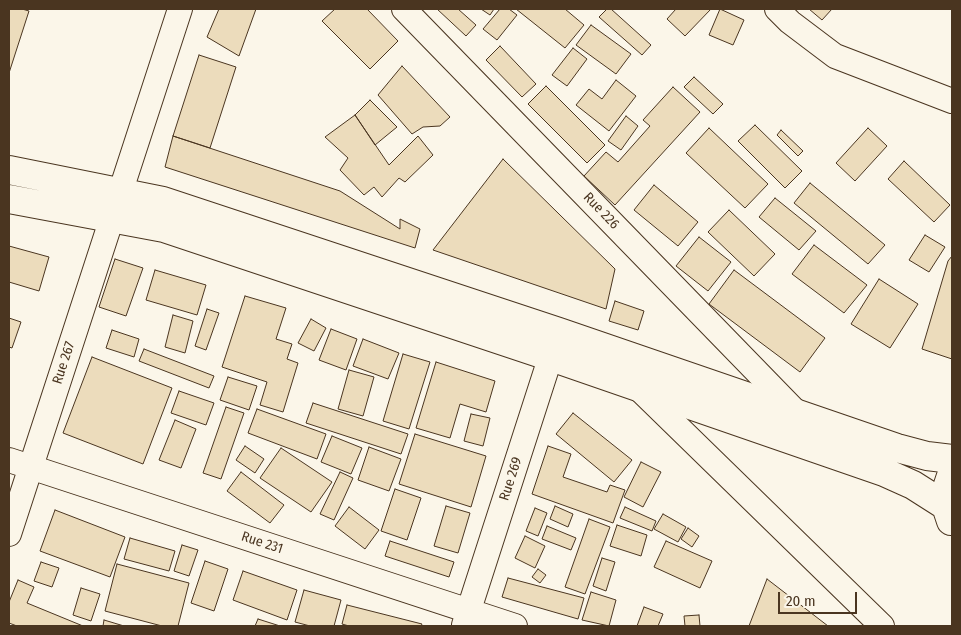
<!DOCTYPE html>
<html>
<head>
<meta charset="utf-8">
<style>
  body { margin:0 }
  #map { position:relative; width:961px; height:635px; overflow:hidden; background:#fbf6e9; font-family:"Fira Sans Condensed",sans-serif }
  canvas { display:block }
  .frame { position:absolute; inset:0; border:10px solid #4a3520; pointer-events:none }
  .scale { position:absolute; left:778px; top:592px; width:79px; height:22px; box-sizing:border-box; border:2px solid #4a3520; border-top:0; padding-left:6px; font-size:15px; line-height:18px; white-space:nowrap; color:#4a3520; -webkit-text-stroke:4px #fbf6e9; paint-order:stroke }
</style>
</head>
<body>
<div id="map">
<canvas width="961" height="635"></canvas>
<div class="frame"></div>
<div class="scale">20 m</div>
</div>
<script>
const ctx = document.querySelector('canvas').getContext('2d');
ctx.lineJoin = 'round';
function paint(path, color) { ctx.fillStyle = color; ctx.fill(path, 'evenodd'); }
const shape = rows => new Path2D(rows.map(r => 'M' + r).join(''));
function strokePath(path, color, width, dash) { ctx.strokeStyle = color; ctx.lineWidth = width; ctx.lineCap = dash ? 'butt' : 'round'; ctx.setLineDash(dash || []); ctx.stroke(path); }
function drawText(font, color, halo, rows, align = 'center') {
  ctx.font = font + ' "Fira Sans Condensed",sans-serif'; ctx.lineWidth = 4; ctx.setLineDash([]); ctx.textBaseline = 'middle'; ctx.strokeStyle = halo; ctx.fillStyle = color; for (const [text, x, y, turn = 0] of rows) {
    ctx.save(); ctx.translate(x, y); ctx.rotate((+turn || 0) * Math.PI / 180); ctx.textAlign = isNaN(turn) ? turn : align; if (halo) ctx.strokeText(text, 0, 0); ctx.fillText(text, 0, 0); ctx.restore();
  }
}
const building = shape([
  [9,9,22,9,29,11,9,73,9,9],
  [219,9,256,9,239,56,207,37,219,9],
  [335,9,367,9,398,41,370,69,322,21,335,9],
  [437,9,458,9,476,25,466,36,437,9],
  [481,9,494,9,490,15,481,9],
  [500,9,509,9,517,15,497,40,483,29,500,9],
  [516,9,565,9,584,25,565,48,516,9],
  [607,9,611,9,651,45,642,55,599,17,607,9],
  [676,9,711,9,685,36,667,19,676,9],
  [720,9,744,20,733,45,709,35,720,9],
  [809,9,832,9,822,20,809,9],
  [591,25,631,54,616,74,576,45,591,25],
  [500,46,536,84,522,97,486,60,500,46],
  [573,48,587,59,567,86,552,75,573,48],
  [199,55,236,67,210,148,173,136,199,55],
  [402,66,450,117,440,126,423,127,412,134,378,95,402,66],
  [694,77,723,104,713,114,684,87,694,77],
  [616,80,636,96,609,131,576,105,589,89,602,99,616,80],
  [546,86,605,145,587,163,528,104,546,86],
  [673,87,700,112,615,205,584,176,606,152,618,162,650,126,643,120,673,87],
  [370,100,397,127,375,145,355,115,370,100],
  [355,115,389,165,418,136,433,155,405,182,399,178,382,197,374,187,364,195,340,170,348,158,325,137,355,115],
  [626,116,638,126,621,150,608,141,626,116],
  [755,125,802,171,785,188,738,141,755,125],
  [709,128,768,184,745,208,686,153,709,128],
  [868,128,887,146,855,181,836,163,868,128],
  [781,130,803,151,798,156,777,135,781,130],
  [173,136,340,191,400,229,400,219,420,229,415,248,165,167,173,136],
  [503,159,615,269,606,309,433,250,503,159],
  [904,161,950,205,934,222,888,179,904,161],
  [810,183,885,245,868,264,794,203,810,183],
  [654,185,698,222,678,246,634,210,654,185],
  [775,198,816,231,799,250,759,217,775,198],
  [729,210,775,254,754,276,708,232,729,210],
  [925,235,945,247,929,272,909,260,925,235],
  [699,237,731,262,708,291,676,266,699,237],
  [814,245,867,285,844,313,792,274,814,245],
  [9,246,49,257,39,291,9,282,9,246],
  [952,256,952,359,922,349,948,261,952,256],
  [115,259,143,268,126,316,99,307,115,259],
  [155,270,206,285,197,315,146,300,155,270],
  [734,270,825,338,800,372,709,304,734,270],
  [879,279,918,304,890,348,851,324,879,279],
  [245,296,286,308,276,339,292,344,287,359,298,363,283,412,260,405,267,382,222,367,245,296],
  [615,301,644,311,638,330,609,321,615,301],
  [207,309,219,313,206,350,195,346,207,309],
  [173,315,193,321,185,353,165,347,173,315],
  [9,318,21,322,12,348,9,347,9,318],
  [311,319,326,328,314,351,298,343,311,319],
  [331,329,357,339,346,370,319,360,331,329],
  [112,330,139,339,134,357,106,348,112,330],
  [363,339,399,353,388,379,353,366,363,339],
  [144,349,214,376,209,388,139,361,144,349],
  [403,354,430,362,409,429,383,421,403,354],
  [92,357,172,388,143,464,63,433,92,357],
  [436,362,495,381,486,412,460,404,450,438,416,428,436,362],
  [349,370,374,377,363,416,338,409,349,370],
  [228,377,257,386,249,410,220,400,228,377],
  [179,391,214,403,206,425,171,413,179,391],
  [313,403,408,434,401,454,306,423,313,403],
  [226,407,244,413,221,479,203,473,226,407],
  [257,409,326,434,317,459,248,433,257,409],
  [573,413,632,460,614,482,556,434,573,413],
  [471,414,490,418,483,446,464,441,471,414],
  [175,420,196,429,181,468,159,460,175,420],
  [415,434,486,456,471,507,399,484,415,434],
  [332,436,362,448,351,474,321,462,332,436],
  [245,446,264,459,255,473,236,460,245,446],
  [548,446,571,454,563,477,607,492,610,485,625,490,613,523,532,494,548,446],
  [369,447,401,459,389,491,358,480,369,447],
  [281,448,332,482,311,512,260,478,281,448],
  [641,462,661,472,643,507,624,497,641,462],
  [241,472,284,505,270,523,227,491,241,472],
  [340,472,353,478,334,520,320,514,340,472],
  [395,489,421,498,407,540,381,531,395,489],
  [446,506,470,513,458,553,434,546,446,506],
  [555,506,573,514,568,527,550,519,555,506],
  [349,507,379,530,365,549,335,526,349,507],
  [625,507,656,521,652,531,620,518,625,507],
  [535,508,547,513,538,536,526,531,535,508],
  [55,510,125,537,110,577,40,551,55,510],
  [663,514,686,527,678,542,654,529,663,514],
  [589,519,610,527,585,594,565,587,589,519],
  [617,525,647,535,641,556,610,546,617,525],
  [547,526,576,538,571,550,542,539,547,526],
  [688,528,699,536,692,547,681,539,688,528],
  [525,536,545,546,535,568,515,558,525,536],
  [130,538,175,551,169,571,124,559,130,538],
  [390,541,454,562,449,577,385,556,390,541],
  [666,541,712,561,700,588,654,567,666,541],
  [182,545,198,550,189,576,174,571,182,545],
  [602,558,615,562,606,591,593,586,602,558],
  [205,561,228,569,214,611,191,603,205,561],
  [41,562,59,568,52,587,34,581,41,562],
  [117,564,189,583,178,626,162,626,105,611,117,564],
  [538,569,546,575,540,583,532,577,538,569],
  [243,571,297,590,287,620,233,600,243,571],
  [508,578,584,598,578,619,502,597,508,578],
  [767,579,828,626,749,626,767,579],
  [18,580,34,587,27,603,83,626,17,626,9,623,9,602,18,580],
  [81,588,100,594,91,621,73,615,81,588],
  [304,590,341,600,334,626,310,626,295,622,304,590],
  [591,592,616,600,609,626,582,620,591,592],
  [347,605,422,624,421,626,349,626,342,624,347,605],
  [644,607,663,614,658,626,637,626,644,607],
  [699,615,700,626,685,626,684,616,699,615],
  [258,619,280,626,255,626,258,619],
  [104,620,124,626,103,626,104,620]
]);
paint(building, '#ecdcbc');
strokePath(building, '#4a3520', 1);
const minor = shape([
  [404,9,798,414],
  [777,9,790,22,835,56,952,101],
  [638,388,882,626],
  [9,460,515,626],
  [9,534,180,9],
  [464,625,556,340]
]);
const secondary = shape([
  [9,170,163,201,559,332,897,448,927,456,952,459],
  [9,199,164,228,551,357,884,472,913,485,946,506],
  [951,521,946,506,945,494,952,473]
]);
strokePath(minor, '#4a3520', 26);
strokePath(secondary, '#4a3520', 30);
strokePath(minor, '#fbf6e9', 24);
strokePath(secondary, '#fbf6e9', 28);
drawText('14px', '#4a3520', '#fbf6e9', [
  ["Rue 226",601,211,46],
  ["Rue 267",64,363,-72],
  ["Rue 269",511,479,-72],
  ["Rue 231",262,543,18]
]);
</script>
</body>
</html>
